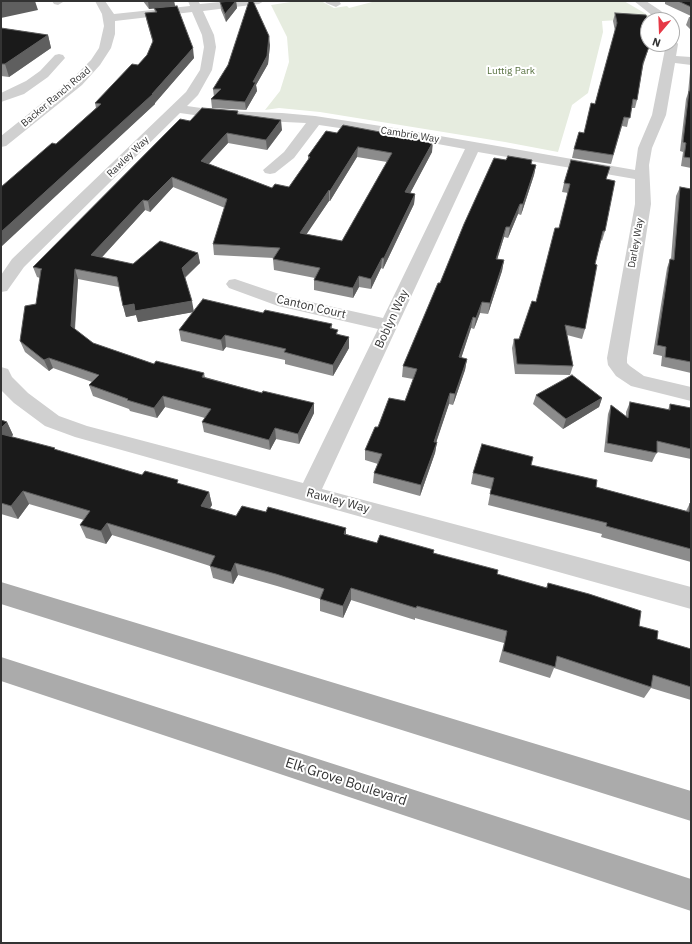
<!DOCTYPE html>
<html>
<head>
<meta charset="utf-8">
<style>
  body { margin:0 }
  #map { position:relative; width:692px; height:944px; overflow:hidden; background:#fff; font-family:"IBM Plex Sans",sans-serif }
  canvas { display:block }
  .frame { position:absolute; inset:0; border:2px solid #333; pointer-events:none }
  .north { position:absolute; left:640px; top:12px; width:40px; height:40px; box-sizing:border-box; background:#fff; border:1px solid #adadad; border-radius:50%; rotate:199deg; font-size:11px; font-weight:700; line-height:16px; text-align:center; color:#333 }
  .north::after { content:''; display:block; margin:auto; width:14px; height:18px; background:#e63946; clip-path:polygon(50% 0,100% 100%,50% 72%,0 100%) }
</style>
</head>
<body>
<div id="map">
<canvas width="692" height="944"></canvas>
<div class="frame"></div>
<div class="north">N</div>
</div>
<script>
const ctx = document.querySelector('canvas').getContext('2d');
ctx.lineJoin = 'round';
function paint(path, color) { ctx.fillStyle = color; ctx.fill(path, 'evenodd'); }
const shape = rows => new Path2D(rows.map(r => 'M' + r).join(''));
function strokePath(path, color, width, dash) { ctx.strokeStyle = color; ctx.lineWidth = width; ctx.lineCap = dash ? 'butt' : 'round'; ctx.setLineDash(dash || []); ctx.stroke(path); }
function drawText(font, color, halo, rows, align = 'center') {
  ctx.font = font + ' "IBM Plex Sans",sans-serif'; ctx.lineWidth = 4; ctx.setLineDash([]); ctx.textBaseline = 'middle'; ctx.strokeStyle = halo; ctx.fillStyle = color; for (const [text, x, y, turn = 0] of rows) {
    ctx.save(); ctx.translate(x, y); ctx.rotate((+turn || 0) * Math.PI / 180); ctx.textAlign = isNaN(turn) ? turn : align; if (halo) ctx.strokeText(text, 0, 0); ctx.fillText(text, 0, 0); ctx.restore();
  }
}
paint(shape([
  [297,1,321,1,334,8,347,6,349,8,376,1,624,1,653,18,602,21,603,32,588,93,572,105,558,152,505,142,320,112,279,108,265,110,280,91,289,62,287,37,271,5]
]), '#e6ecdf');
paint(shape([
  [52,1,63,1,63,2,58,5,54,4,52,1],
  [95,1,105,1,114,14,190,6,188,1,198,1,200,4,230,1,264,1,259,4,203,11,214,35,216,47,212,70,198,95,187,106,222,111,282,113,315,116,394,128,635,170,638,148,652,115,666,44,672,44,672,40,676,41,678,44,676,56,691,57,691,65,675,63,666,115,652,148,649,165,651,204,627,358,627,363,630,366,644,376,691,387,691,401,631,386,616,376,608,365,607,358,635,204,635,179,478,152,322,489,691,587,691,609,75,437,45,426,14,403,1,390,1,367,8,369,12,377,28,393,59,416,87,426,303,483,378,329,278,306,229,288,226,284,229,280,235,279,288,297,383,318,465,149,394,136,319,125,294,158,275,173,270,174,265,173,263,170,284,152,306,123,222,119,180,113,24,267,7,291,1,292,1,275,12,259,186,92,200,70,204,47,202,35,192,12,115,21,115,34,111,48,100,65,82,85,6,146,1,147,1,136,72,79,91,60,99,48,104,26,102,14,95,1],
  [325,1,339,1,341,4,336,7,326,3,325,1],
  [634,1,646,1,661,11,670,20,658,20,634,1],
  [59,54,63,55,65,58,48,77,24,94,1,102,1,93,26,81,40,71,55,55,59,54]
]), '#d0d0d0');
paint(shape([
  [1,582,691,791,691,821,1,604,1,582],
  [1,657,691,879,691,911,1,681,1,657]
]), '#ababab');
paint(shape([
  [143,1,174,1,175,6,194,58,155,103,155,104,1,246,1,187,56,144,96,108,95,103,138,65,147,55,153,43,147,22,145,13,155,12,154,8,172,6,149,9],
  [232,1,236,1,237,8,226,22,221,10,220,2],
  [665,1,691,1,691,16,665,4],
  [615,13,648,44,650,44,643,66,637,100,635,108,631,108,627,127,622,126,611,164,572,158,574,149,584,133,595,104,599,89,615,31,613,21],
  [689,17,691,17,691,30,686,25],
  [1,28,48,35,51,48,9,77,1,76],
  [270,45,268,64,256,85,257,91,246,110,212,108,211,99,214,97,213,89],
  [691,68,691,168,681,166,683,152,680,151,686,99,688,93,690,72],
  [238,114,282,130,267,150,228,143,209,164,272,188,289,187,308,160,308,156,326,131,432,152,410,193,415,194,414,204,383,269,381,268,371,289,359,287,353,298,314,290,314,280,315,278,274,270,273,259,274,258,214,255,213,244,225,208,173,187,150,212,145,210,101,258,133,264,198,253,200,263,185,278,193,311,263,313,332,324,332,328,338,334,349,348,333,376,285,364,285,360,226,347,223,351,181,341,179,330,193,312,138,322,136,315,126,317,119,287,78,279,75,330,93,343,154,364,204,373,205,377,262,393,314,403,314,413,299,444,276,439,270,450,204,432,202,422,205,418,165,407,157,418,130,411,129,409,93,396,89,385,92,382,53,368,49,371,25,352,20,341,36,304,40,278,37,277,33,267,190,121],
  [357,157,387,162,342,241,306,234,329,201,330,201],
  [531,164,536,165,534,175,521,215,518,214,508,238,504,237,497,259,504,260,502,271,488,314,480,313,474,329,471,328,461,358,467,359,465,370,453,405,449,404,436,442,437,442,435,453,420,496,373,483,374,473,378,464,365,460,365,450,378,427,405,401,413,379,402,377,403,366,440,283],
  [607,179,605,231,602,241,601,240,595,264,585,329,582,339,567,335,573,366,570,375,515,374,512,348,514,339,519,339,536,302,559,228,568,193,562,192,564,183],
  [680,187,691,189,691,373,661,366,662,356,653,354,667,268,670,259,671,259,676,196],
  [536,395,602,398,599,407,563,429,533,404],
  [630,402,668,410,670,404,691,408,691,459,657,452,652,462,604,452,608,414,611,405,626,416,626,412],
  [1,420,7,422,13,435,11,437,142,475,179,484,209,492,212,505,210,508,236,516,346,534,377,543,434,550,434,553,497,574,546,588,548,583,639,626,657,639,691,649,691,646,691,700,651,688,644,698,554,668,550,678,499,662,504,643,415,618,415,620,351,600,343,618,320,611,320,599,277,586,238,575,233,584,213,578,210,566,154,548,112,535,106,544,86,538,80,525,84,520,29,504,18,519,1,514],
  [531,465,596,487,686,511,690,503,691,503,691,562,601,537,602,534,488,505,491,489,471,484,473,473]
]), '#8c8c8c');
paint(shape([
  [7,1,35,1,38,10,1,18,1,2],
  [148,1,174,1,175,6,149,9],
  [236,1,237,8,226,22,225,14],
  [48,35,51,48,9,77,5,64],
  [269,36,270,45,268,64,256,85,257,91,246,110,245,102,253,82],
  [193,48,194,58,155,103,155,104,1,247,1,232,152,94],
  [281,120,282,130,267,150,266,140],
  [227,133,228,143,202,171,201,161],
  [433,142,432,152,405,203,405,192],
  [358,147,357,157,330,201,330,191],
  [536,165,534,175,521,215,523,204],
  [172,177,173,187,150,212,148,201],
  [329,190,329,201,300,244,300,233],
  [415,194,414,204,383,269,384,258],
  [143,200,145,210,94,266,91,255],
  [520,204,518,214,508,238,510,227],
  [506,227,504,237,494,270,496,259],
  [198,253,200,263,184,278,182,268],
  [382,258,381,268,371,289,371,279],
  [504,260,502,271,488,314,490,303],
  [75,269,78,279,74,337,71,326],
  [359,276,359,287,353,298,353,288],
  [192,301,194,312,138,322,136,315,126,317,123,306,134,304],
  [482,302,480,313,474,329,476,318],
  [473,317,471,328,458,368,459,357],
  [225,335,226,347,223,351,221,340],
  [349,337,349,348,333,376,333,365],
  [49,358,53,368,49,371,44,360],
  [467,359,465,370,453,405,455,394],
  [450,393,449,404,433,452,434,442],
  [163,396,165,407,157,418,154,408],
  [602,398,599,407,563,429,566,419],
  [314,403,314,413,299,444,298,434],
  [7,422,13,435,2,446,1,443,1,428],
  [275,428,276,439,270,450,269,440],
  [437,442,435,453,420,496,421,485],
  [23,491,29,504,18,519,11,506],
  [209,492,212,505,204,518,201,506],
  [107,523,112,535,106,544,101,531],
  [346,528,346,540,344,534],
  [235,563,238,575,233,584,231,572],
  [351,588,351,600,343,618,343,606]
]), '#5f5f5f');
const building = shape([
  [232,1,236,1,225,14,220,2,232,1],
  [249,1,253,1,269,36,267,56,253,82,256,82,245,102,211,99,221,89,213,89,228,65,249,1],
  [678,1,691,1,691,7,678,1],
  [177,6,193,48,152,94,153,94,1,232,1,187,52,143,56,144,101,104,95,103,132,64,138,65,147,55,153,41,145,13,157,12,154,8,177,6],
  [615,13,646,15,648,22,648,44,650,44,643,63,637,100,633,99,630,118,624,117,613,155,574,149,579,132,584,133,591,103,595,104,599,89,617,23,615,13],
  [1,28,48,35,5,64,1,64,1,28],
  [691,82,691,158,684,157,686,143,683,142,689,91,690,91,691,82],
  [202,108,238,111,237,114,281,120,266,140,227,133,201,161,272,188,275,184,289,187,310,157,308,156,326,131,337,133,343,125,433,142,405,192,415,194,384,258,382,258,371,279,359,276,353,288,314,280,320,268,273,259,280,248,213,244,227,199,172,177,148,201,143,200,91,255,133,264,160,241,198,253,182,268,192,301,135,311,134,304,123,306,117,277,75,269,71,326,93,343,154,364,156,361,204,373,202,377,262,393,263,391,314,403,298,434,275,428,269,440,202,422,211,409,163,396,154,408,127,400,128,399,89,385,99,375,49,358,44,360,20,341,25,306,36,304,41,270,42,269,33,267,180,119,190,121,202,108],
  [358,147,392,153,342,241,300,233,329,190,330,191,358,147],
  [508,156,532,160,531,164,536,165,523,204,520,204,510,227,506,227,496,259,504,260,490,303,482,302,476,318,473,317,459,357,467,359,455,394,450,393,434,442,437,442,421,485,374,473,382,454,365,450,375,427,378,427,389,398,405,401,417,369,403,366,438,283,440,283,464,224,494,158,506,160,508,156],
  [571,160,610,167,606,179,615,181,605,231,603,231,595,264,597,265,585,329,565,325,573,366,517,364,514,339,519,339,532,301,536,302,555,228,559,228,570,184,564,183,571,160],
  [680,187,691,189,691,362,665,357,666,347,657,345,670,259,674,260,680,187],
  [203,299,263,313,265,310,332,324,330,328,338,330,336,334,349,337,333,365,284,352,286,349,225,335,221,340,179,330,203,299],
  [572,375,602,398,566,419,536,395,572,375],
  [630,402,670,410,670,404,691,408,691,449,657,441,657,453,607,443,611,405,628,418,630,402],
  [1,420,7,422,1,428,1,420],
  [1,434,55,448,54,449,142,475,145,471,178,480,177,483,209,492,201,506,236,516,242,506,266,512,268,507,346,528,344,534,377,543,380,535,434,550,433,553,498,570,497,574,547,588,548,583,589,594,641,611,639,626,658,631,657,639,691,649,691,687,653,675,651,687,557,656,555,667,503,651,507,631,417,606,416,608,351,588,343,606,320,599,324,589,276,574,235,563,231,572,210,566,215,556,150,536,107,523,101,531,80,525,90,511,23,491,11,506,1,503,1,434],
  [482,444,533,457,531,465,597,480,596,487,689,512,690,503,691,503,691,549,606,526,607,523,490,494,494,478,473,473,482,444]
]);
paint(building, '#1a1a1a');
strokePath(building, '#5f5f5f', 1);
drawText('10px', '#56703f', '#fff', [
  ["Luttig Park",511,71]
]);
drawText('10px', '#333', '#fff', [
  ["Backer Ranch Road",56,97,-40],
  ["Cambrie Way",410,135,9],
  ["Rawley Way",128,157,-44],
  ["Darley Way",636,243,-80]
]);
drawText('12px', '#333', '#fff', [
  ["Canton Court",311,307,13],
  ["Boblyn Way",392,319,-65],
  ["Rawley Way",338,501,15]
]);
drawText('14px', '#333', '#fff', [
  ["Elk Grove Boulevard",346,782,18]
]);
</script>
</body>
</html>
